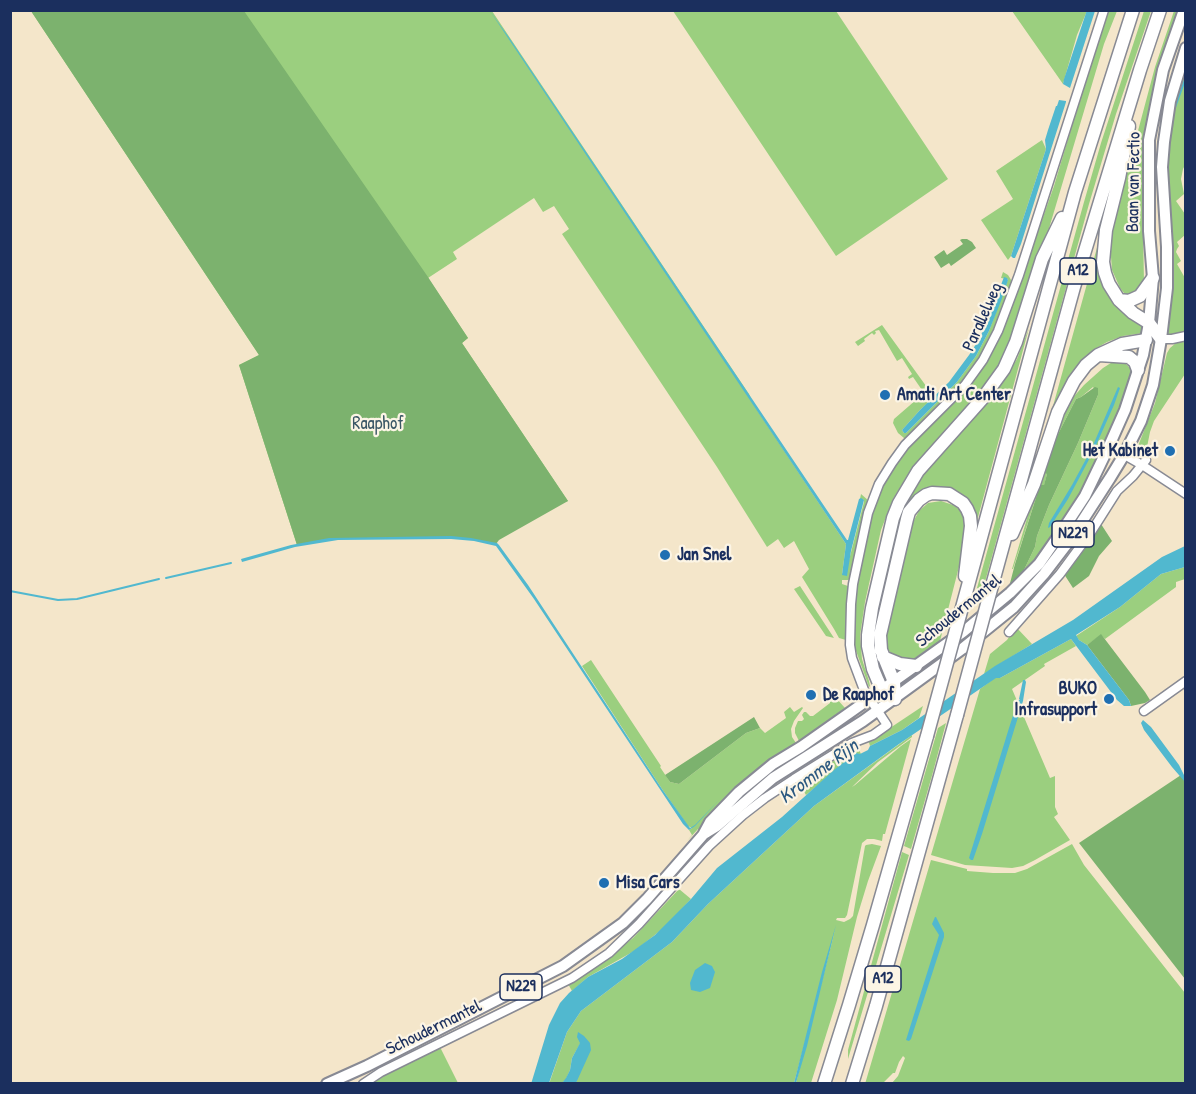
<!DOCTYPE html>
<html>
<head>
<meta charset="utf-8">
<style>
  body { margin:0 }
  #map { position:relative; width:1196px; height:1094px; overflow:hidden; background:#f4e6ca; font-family:"Patrick Hand",sans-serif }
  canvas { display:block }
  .frame { position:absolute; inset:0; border:12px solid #1b2f5e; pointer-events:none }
</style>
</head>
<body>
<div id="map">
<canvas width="1196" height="1094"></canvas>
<div class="frame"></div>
</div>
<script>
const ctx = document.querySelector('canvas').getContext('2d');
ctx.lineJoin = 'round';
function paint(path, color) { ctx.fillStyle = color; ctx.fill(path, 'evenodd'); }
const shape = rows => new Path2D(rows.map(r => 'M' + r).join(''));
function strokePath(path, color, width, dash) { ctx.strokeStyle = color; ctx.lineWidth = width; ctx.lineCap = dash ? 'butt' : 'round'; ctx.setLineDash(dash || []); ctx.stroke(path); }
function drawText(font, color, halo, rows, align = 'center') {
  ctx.font = font + ' "Patrick Hand",sans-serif'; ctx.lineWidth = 4.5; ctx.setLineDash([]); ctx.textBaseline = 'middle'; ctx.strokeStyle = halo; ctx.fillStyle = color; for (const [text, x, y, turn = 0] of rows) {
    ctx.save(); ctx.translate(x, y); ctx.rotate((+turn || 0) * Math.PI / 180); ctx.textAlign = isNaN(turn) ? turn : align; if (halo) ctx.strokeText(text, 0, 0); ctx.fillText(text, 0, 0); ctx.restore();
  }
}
paint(shape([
  [31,11,492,11,749,394,755,407,846,544,842,575,849,560,864,502,864,500,860,499,861,494,869,501,858,539,850,579,848,580,842,580,842,584,848,586,849,588,846,640,839,638,834,629,802,577,809,569,794,541,784,548,778,539,767,547,717,467,562,234,569,229,554,206,543,212,534,198,453,252,457,259,428,278,468,338,462,343,568,501,471,539,448,538,339,539,297,545,239,365,259,355],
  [673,11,836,11,948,179,836,256],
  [1012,11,1087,11,1077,35,1063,84],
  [1108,11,1117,11,1104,44,1036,272,1015,334,993,378,912,468,893,499,881,530,865,602,860,636,862,659,869,681,870,686,869,687,855,648,853,631,857,580,869,523,881,488,904,451,961,395,981,370,990,354,1010,311,1054,186,1097,42],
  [1144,11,1151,11,1116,114,1089,204,980,600,972,606,1084,202,1101,143],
  [1174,11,1181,11,1150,121,1142,178,1144,282,1138,291,1128,295,1124,293,1120,288,1112,270,1110,244,1114,221,1155,67],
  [1185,61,1186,163,1183,169,1181,179,1184,194,1176,201,1185,214,1185,235,1177,242,1179,246,1177,249,1176,252,1181,261,1177,264,1185,278,1185,331,1179,334,1167,334,1167,155,1173,111],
  [1042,140,1046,149,1011,256,1008,260,981,220,1013,199,996,171],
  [1100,237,1099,258,1139,323,1144,327,1143,333,1123,336,1107,342,1093,350,1080,363,1038,460],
  [1003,272,1008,275,1013,283,993,335,969,375,907,438,904,438,898,433,893,423,894,419,924,393,913,377,909,379,908,377,912,374,902,358,897,361,879,330,875,331,876,333,874,335,872,333,864,339,865,341,858,346,855,342,882,325,934,397,920,410,902,430,904,433,906,433,957,382,976,356,989,331,1007,282,1008,279,1001,278],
  [1029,328,977,521,973,510,953,491,907,508,882,661,877,662,875,646,876,627,898,515,920,474,979,411,1001,384,1017,359],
  [1185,341,1185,374,1154,421,1150,432,1146,452,1143,455,1141,455,1138,446,1155,403,1167,353,1170,348,1176,343],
  [1114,361,1124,362,1130,368,1132,376,1110,436,1084,488,1065,519,1038,557,1016,582,1023,572,1035,547,1037,536,1049,505,1078,443,1098,395,1093,387,1081,397,1076,399,1057,436,1045,473,1047,474,1044,486,1040,485,1013,569,1012,569,1031,505,1058,420,1069,402,1084,385,1103,368],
  [941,501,953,505,959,509,963,514,966,522,962,555,940,641,912,660,907,661,894,656,890,652,887,648,887,633,912,524,919,511,928,503],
  [1185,567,1185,579,1176,582,1176,587,1105,639,1101,635,1087,645,1079,640,1076,636,1120,607,1161,574],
  [800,586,834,638,826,636,794,589],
  [1016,627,1032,644,984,674,990,654,1007,640],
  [1071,639,1076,646,1044,664,1045,666,1012,689,1050,778,1055,776,1055,807,1058,814,1054,817,1070,840,1035,860,1023,866,1012,868,965,865,931,855,980,689,996,677,1000,678],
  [591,660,661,766,660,767,670,782,679,784,746,733,760,728,765,733,786,718,784,712,790,707,794,712,802,707,803,708,794,721,791,729,792,737,796,743,754,773,725,799,698,829,726,801,726,803,699,830,698,829,687,841,692,835,689,830,692,828,688,826,662,789,582,666],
  [836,698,845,708,799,741,795,733,795,728,798,721,802,721,804,719,802,715,804,712,806,712,810,716,813,716,830,703,830,701],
  [923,706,919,718,902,730,870,746,868,739,893,726],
  [946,723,933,772,911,849,904,846,938,728],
  [912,735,912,737,878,762,852,787,855,785,901,746,911,739,885,834,883,834,882,841,874,839,867,839,862,843,847,915,845,918,837,918,836,920,844,922,850,919,853,916,865,846,866,845,872,844,881,846,868,881,857,917,837,1000,811,1083,796,1083,836,926,794,1083,576,1083,581,1042,572,1058,570,1070,566,1079,562,1083,549,1084,567,1032,581,1011,672,942,708,904,814,806],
  [857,746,861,754,856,754,806,795,797,780,807,774,809,776,844,752],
  [1072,844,1084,865,1185,993,1185,1083,892,1083,898,1076,905,1058,903,1056,899,1062,895,1073,893,1073,883,1083,865,1084,931,860,967,869,967,871,993,873,1015,873,1027,869],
  [902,852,909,855,848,1059,848,1050],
  [679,889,691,899,666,926,636,950,588,977,572,991,567,982,611,955,633,938],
  [440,1047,458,1083,372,1084,387,1074]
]), '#9bcf7f');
paint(shape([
  [31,11,244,11,428,277,468,338,462,343,568,501,499,540,496,544,471,539,448,538,339,539,297,545,239,365,259,355],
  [962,239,967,239,972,242,976,248,951,266,949,263,941,268,934,257,944,250,947,255,963,244,960,240],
  [1095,387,1098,388,1098,395,1078,443,1049,505,1037,536,1035,547,1023,572,1016,582,1009,587,1015,564,1040,485,1044,485,1047,474,1044,473,1057,436,1076,399,1081,397],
  [1101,524,1112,541,1099,556,1089,576,1073,588,1064,574,1091,540],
  [1101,634,1145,692,1150,700,1145,703,1131,706,1129,700,1087,645],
  [754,717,760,728,746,733,679,784,670,782,665,775],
  [1181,775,1186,782,1185,979,1079,843]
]), '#7cb26e');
paint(shape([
  [1087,10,1095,11,1070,88,1063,84,1064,79],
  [490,11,508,36,847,540,848,540,859,499,861,498,864,500,851,551,847,576,842,575,846,544],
  [1059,100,1066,101,1066,102,1021,244,1015,258,1013,258,1011,256,1046,149,1045,140,1048,130,1056,106,1057,106],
  [1004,277,1007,278,1008,280,1001,301,989,331,976,356,957,382,906,433,904,433,902,430,920,410,949,382,972,351,984,329],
  [1118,387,1120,388,1114,405,1093,452,1068,499,1050,527,1048,528,1049,523,1072,485,1091,450],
  [451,536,471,538,497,543,499,545,528,585,662,789,690,828,695,825,719,800,695,826,689,830,683,824,534,599,496,546,474,541,451,539,338,540,295,547,242,562,241,559,291,545,329,538],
  [1185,546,1185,567,1161,574,1120,607,1076,635,1079,640,1087,645,1129,700,1131,706,1124,706,1117,700,1071,639,1000,678,996,678,899,744,814,806,708,904,672,942,581,1011,567,1032,549,1083,531,1084,549,1025,560,1003,569,993,588,977,622,959,655,935,691,899,717,868,782,817,834,770,856,753,860,754,868,750,870,746,902,730,995,666,1073,620,1162,557],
  [1023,680,1025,680,1026,682,1023,701,982,834,973,860,971,860,969,858,1009,728,1018,700,1020,700,1019,699],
  [1143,720,1151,727,1179,765,1185,777,1185,782,1172,767,1144,730,1141,723],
  [935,917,936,917,944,933,944,937,911,1039,909,1041,906,1040,939,935,932,924],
  [836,925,807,1046,796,1083,794,1083,822,972],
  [705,963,712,966,715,972,710,988,700,992,691,990,690,983,695,970],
  [578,1032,584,1036,590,1043,591,1050,576,1083,562,1083,566,1078,570,1070,572,1058,580,1043,577,1037]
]), '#51b8cf');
strokePath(shape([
  [1173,113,1186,77],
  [166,578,231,563],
  [10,591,58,600,77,599,159,579]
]), '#51b8cf', 2);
const minor = shape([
  [1161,339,1172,339,1186,336],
  [1109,446,1142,465,1186,494],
  [1009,632,1060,574,1091,532,1117,491,1133,476,1146,460],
  [1144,711,1186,681],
  [363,1084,381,1072,572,978,609,953,639,924,709,846,743,815,765,798,794,779,852,743,873,735,887,725,864,690,852,658,850,645,851,604,853,584,868,513,879,484,892,463,905,445,965,385,983,360,998,331,1019,275,1104,10]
]);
const major = shape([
  [704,834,717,826,773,778,863,721,962,649,1014,607,1044,574,1070,540,1110,478,1124,455,1141,421,1153,385,1161,339,1167,288,1167,247,1162,167,1164,142,1170,101,1186,48],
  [327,1084,367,1066,563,966,623,923,647,899,703,835,710,822,739,792,773,764,801,747,855,709,963,632,1010,593,1039,564,1064,528,1085,496,1109,446,1125,410,1143,355,1149,323,1153,278,1149,231,1149,140,1163,70,1184,10]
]);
const highway = shape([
  [1129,126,1119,178,1106,230,1103,262,1105,273,1109,284,1119,300,1133,313,1149,323,1161,339],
  [1119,300,1129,301,1140,296,1153,278],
  [1099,355,1129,357,1135,362,1138,370],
  [1012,534,1034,484,1058,412,1074,381,1086,365,1098,355,1122,344,1146,340],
  [990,593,1074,287,1140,70,1160,10],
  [960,615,1075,192,1133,10],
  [883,657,900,664,916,666],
  [895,699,882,690,878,681,873,669,868,646,868,635,872,608,893,518,899,503,918,471,983,398,1004,369,1016,342,1042,259,1062,218],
  [895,699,894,682,881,650,880,635,907,519,909,512,919,500,926,495,932,493,949,494,963,503,967,509,970,516,971,526,965,576],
  [824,1084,849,1005,873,925,927,736],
  [852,1084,876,1006,957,715]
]);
strokePath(minor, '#888a94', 11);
strokePath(major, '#888a94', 14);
strokePath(highway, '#888a94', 15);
strokePath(minor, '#fff', 8);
strokePath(major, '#fff', 10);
strokePath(highway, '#fff', 12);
const highwayBridge = shape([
  [957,715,990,593],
  [927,736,960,615]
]);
strokePath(highwayBridge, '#888a94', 15, []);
strokePath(highwayBridge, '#fff', 12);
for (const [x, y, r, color] of [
  [885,395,6,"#1f6fb2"],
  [1170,451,6,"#1f6fb2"],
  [665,555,6,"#1f6fb2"],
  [811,695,6,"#1f6fb2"],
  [1109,699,6,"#1f6fb2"],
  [604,883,6,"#1f6fb2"]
]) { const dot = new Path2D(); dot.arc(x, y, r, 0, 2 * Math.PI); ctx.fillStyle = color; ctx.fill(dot); strokePath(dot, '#fcf5e5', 2); }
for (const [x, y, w] of [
  [1078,271,36],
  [1073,534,42],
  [883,979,36],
  [521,987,42]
]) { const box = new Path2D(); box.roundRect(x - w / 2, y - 13, w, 26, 4.5); ctx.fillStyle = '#fcf5e5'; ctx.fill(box); strokePath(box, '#1b2f5e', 1.5); }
drawText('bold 16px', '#1b2f5e', null, [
  ["A12",1078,271],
  ["N229",1073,534],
  ["A12",883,979],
  ["N229",521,987]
]);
drawText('18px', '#1b2f5e', '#fcf5e5', [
  ["Baan van Fectio",1134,182,-89],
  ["Parallelweg",983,317,-66],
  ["Schoudermantel",959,611,-39],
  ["Schoudermantel",434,1028,-26]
]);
drawText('bold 18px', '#1b2f5e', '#fcf5e5', [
  ["Amati Art Center",897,395],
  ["Het Kabinet",1158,451,"right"],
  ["Jan Snel",677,555],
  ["BUKO",1097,689,"right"],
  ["Infrasupport",1097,710,"right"],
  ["De Raaphof",823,695],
  ["Misa Cars",616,883]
], 'left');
drawText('18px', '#3b5766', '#fcf5e5', [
  ["Raaphof",378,424]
]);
drawText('italic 20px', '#2b5880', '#fcf5e5', [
  ["Kromme Rijn",819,772,-37]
]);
</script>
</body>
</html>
